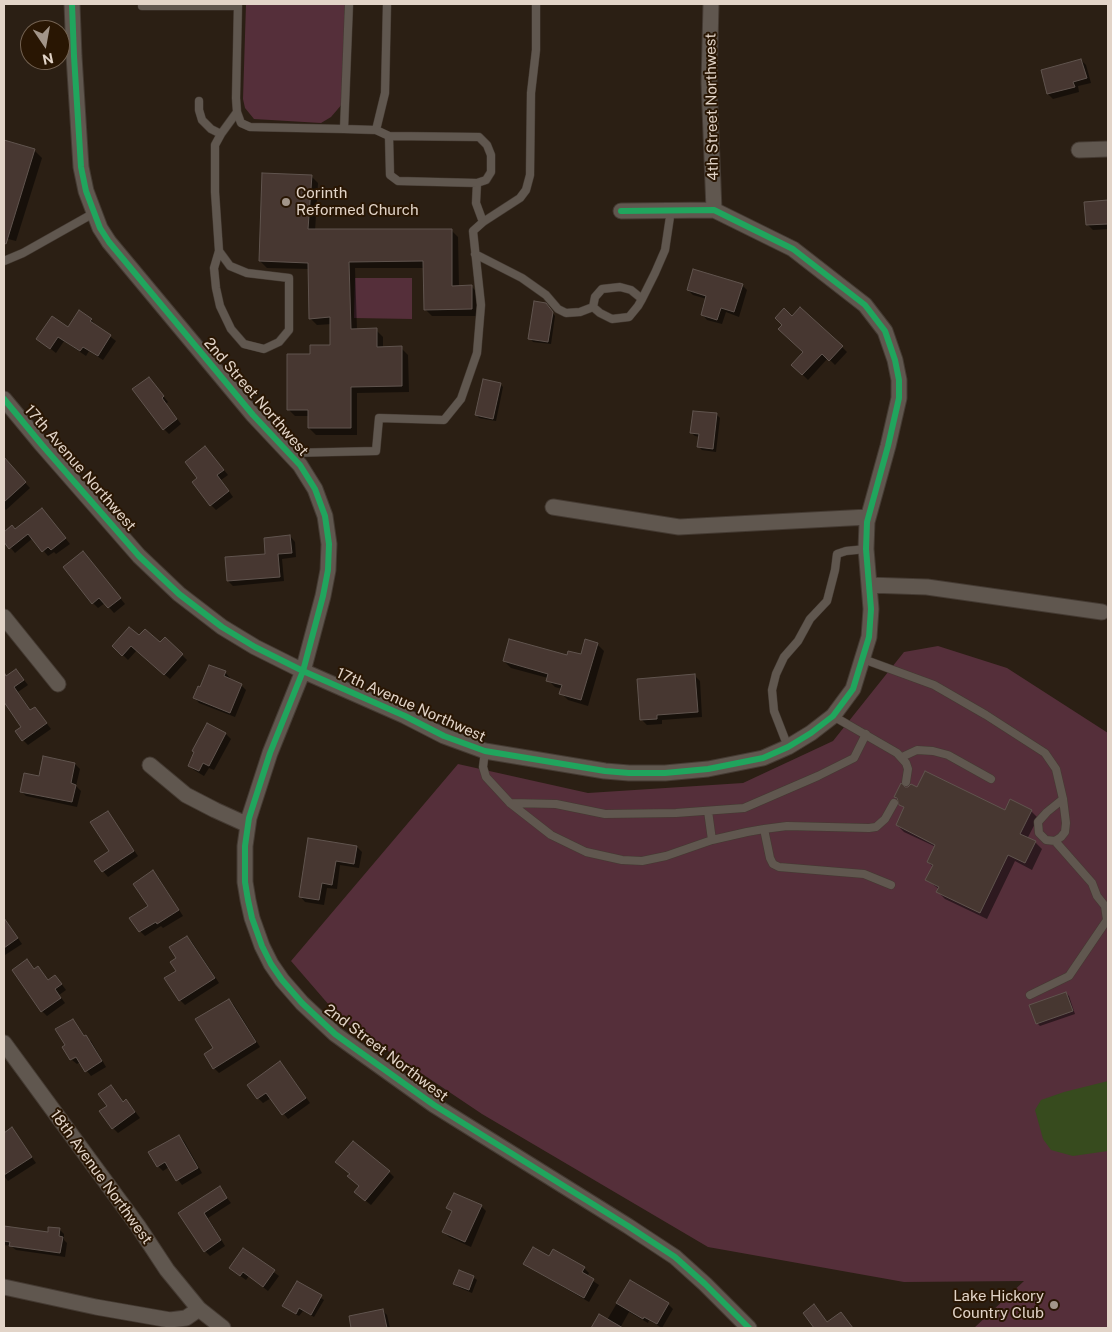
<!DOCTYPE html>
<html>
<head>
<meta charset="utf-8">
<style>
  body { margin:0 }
  #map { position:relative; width:1112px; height:1332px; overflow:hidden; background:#2b1f14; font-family:"Public Sans",sans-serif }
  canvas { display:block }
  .frame { position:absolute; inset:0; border:5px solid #e2d4c8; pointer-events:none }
  .north { position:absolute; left:20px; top:20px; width:50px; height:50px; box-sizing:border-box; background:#291603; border:1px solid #736252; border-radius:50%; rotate:168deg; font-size:14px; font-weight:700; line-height:20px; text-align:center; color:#e2d4c8 }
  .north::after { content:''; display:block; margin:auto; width:18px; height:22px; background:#a29589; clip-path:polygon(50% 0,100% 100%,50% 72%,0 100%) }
</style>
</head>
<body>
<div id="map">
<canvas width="1112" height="1332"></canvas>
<div class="frame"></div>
<div class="north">N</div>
</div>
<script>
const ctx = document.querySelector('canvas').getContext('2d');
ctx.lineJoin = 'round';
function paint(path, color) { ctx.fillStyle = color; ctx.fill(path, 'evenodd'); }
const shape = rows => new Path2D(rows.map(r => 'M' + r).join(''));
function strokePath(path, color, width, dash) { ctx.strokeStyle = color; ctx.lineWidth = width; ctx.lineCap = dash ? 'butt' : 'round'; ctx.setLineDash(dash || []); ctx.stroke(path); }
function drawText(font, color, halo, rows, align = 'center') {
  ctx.font = font + ' "Public Sans",sans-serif'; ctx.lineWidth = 4; ctx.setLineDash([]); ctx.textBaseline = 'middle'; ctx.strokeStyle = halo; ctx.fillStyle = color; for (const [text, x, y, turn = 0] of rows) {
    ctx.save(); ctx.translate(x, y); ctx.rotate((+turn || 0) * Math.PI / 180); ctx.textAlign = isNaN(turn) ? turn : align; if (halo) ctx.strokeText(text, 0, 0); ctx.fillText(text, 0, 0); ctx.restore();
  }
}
paint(shape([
  [246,4,345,4,343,103,331,117,321,123,254,119,245,108,243,99],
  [355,278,412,278,412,319,354,318],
  [938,646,1007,668,1108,733,1108,1328,974,1328,1024,1281,904,1282,708,1247,482,1114,342,1020,291,961,458,764,588,793,743,783,833,741,904,652]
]), '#552f3a');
paint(shape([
  [1108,1081,1108,1151,1073,1156,1051,1150,1043,1139,1035,1110,1041,1100,1064,1092]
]), '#374b1e');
paint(shape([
  [1081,60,1086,65,1091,83,1078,86,1079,92,1053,99,1048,94,1042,71],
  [4,141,35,151,42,158,16,241,4,238],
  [311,176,318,183,315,231,451,230,458,237,459,287,472,287,479,294,479,316,432,316,425,309,425,268,355,268,357,330,376,330,383,337,383,348,401,348,408,355,409,392,357,393,357,435,316,435,309,428,309,416,295,416,288,409,311,355,332,346,332,324,317,325,310,318,310,269,267,268,260,261],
  [1108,201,1108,229,1093,230,1088,225,1086,203],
  [742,285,747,290,739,317,726,312,722,324,707,320,702,314,707,299,693,295,688,290],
  [549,308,555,316,551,344,533,342,530,338],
  [792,317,842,347,847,352,835,365,828,358,808,380,793,365,805,352],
  [91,320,96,325,96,326,116,341,103,360,89,351,86,356,64,341,56,353,38,339],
  [149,378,168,402,166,404,181,424,169,434,164,429],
  [500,384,503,387,496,421,479,418,476,414],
  [716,414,720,418,716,452,702,450,699,447,700,437,695,436,691,433],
  [205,447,228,475,221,480,233,497,216,510,211,505,199,478],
  [4,460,30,488,6,510,4,508],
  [42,509,70,544,56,554,54,552,48,556,33,538,15,553,4,540,4,533,12,527,16,531],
  [290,536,295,542,296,557,282,559,284,581,233,586,228,581,266,555],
  [88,558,125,604,114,613,105,603,98,608,93,603],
  [140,637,160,644,182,655,187,660,170,679,137,650,128,660,119,651],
  [597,644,604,651,588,706,568,700,561,693,562,689,555,687,548,680,548,678,511,668,504,661,582,656],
  [16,670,28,685,18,692,31,711,35,708,51,729,28,745,23,740,23,727,5,701,4,702,4,674,6,677],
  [225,672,230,678,229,680,241,685,246,690,235,717,199,703,194,697,201,689],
  [695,676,700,681,702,717,662,720,662,724,647,725,642,720],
  [208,725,226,734,231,739,214,770,209,768,204,776,194,770,189,765],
  [75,764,80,769,76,786,81,791,77,807,26,796,21,791,40,777],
  [905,789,1005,812,1031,811,1038,818,1027,839,1035,842,1042,849,1032,870,1015,861,987,919,945,899,938,892,939,889,927,880,933,867,928,862,936,847,904,832,897,825,905,809,895,797],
  [107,812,138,856,108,877,103,871,111,851],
  [309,839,357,847,362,852,359,868,340,865,337,889,327,888,324,905,305,902,300,896],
  [153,872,158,877,183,916,163,928,161,926,145,936,140,931,149,906],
  [4,918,22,944,5,955,4,953],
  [187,937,192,942,219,983,185,1005,180,1000,178,958],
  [27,961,35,970,38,968,49,981,60,982,66,990,59,995,65,1003,47,1016,42,1011],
  [1066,993,1069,996,1075,1014,1040,1026,1037,1023],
  [229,1000,234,1005,260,1047,219,1073,214,1068,215,1049],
  [73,1020,85,1037,91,1041,106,1067,91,1076,80,1062,77,1064,72,1060,82,1055,67,1046],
  [285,1068,310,1103,288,1119,271,1098,263,1103,258,1098],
  [111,1087,124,1103,126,1101,131,1106,140,1118,118,1133,113,1128,109,1106],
  [12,1129,36,1163,8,1181,4,1176,4,1134],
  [179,1136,184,1141,202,1173,182,1185,169,1167,163,1171,158,1166],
  [389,1172,394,1177,371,1205,361,1197,360,1186],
  [219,1188,231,1203,208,1218,225,1246,210,1256,205,1251,180,1213],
  [454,1194,481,1206,486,1211,471,1247,449,1237,444,1232,452,1212,448,1208],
  [4,1227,49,1234,59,1229,64,1234,64,1240,67,1243,65,1257,16,1250,11,1246,4,1245],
  [244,1250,279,1276,268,1291,249,1276,246,1280,236,1273],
  [525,1263,584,1268,589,1273,587,1277,599,1285,589,1302,530,1268],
  [473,1277,477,1280,472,1293,458,1287,455,1284],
  [630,1281,668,1304,673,1309,662,1328,649,1320,648,1323,629,1312,620,1328,593,1328,607,1320],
  [297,1282,324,1300,314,1317,303,1311,299,1316,287,1309],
  [814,1306,828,1323,841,1314,853,1328,815,1328,804,1313],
  [382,1310,387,1315,390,1328,352,1328,350,1317]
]), '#0007');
const building = shape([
  [1081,59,1087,78,1073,82,1075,87,1047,94,1041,70,1081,59],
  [4,140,35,149,6,244,4,243,4,140],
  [262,173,312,175,308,229,452,229,452,286,472,285,472,309,424,310,423,261,349,262,351,329,377,328,377,347,402,346,402,386,351,387,351,428,308,428,308,410,287,410,287,354,310,354,310,345,330,345,330,317,309,319,308,263,259,261,262,173],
  [1108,200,1108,224,1086,225,1084,202,1108,200],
  [693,269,743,284,734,312,721,308,717,320,701,315,706,296,687,290,693,269],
  [534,301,546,303,553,312,548,342,528,339,534,301],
  [800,307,843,346,829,361,822,354,802,375,791,365,803,352,778,329,782,325,775,318,784,308,792,316,800,307],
  [79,310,92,319,90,321,111,335,98,356,83,347,80,351,58,337,50,349,36,339,52,316,68,327,79,310],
  [149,377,164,396,162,398,177,419,163,430,132,389,149,377],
  [483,379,501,383,493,419,475,415,483,379],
  [693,411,717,413,713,449,697,447,699,434,690,433,693,411],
  [205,446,224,470,217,475,229,491,210,506,192,482,197,478,185,462,205,446],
  [4,457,26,482,4,502,4,457],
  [42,508,66,538,51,550,48,547,42,552,28,534,9,549,4,542,4,532,12,525,15,529,42,508],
  [290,535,292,553,278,554,280,577,227,581,225,557,265,554,264,538,290,535],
  [83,551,121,598,108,608,99,598,92,604,63,567,83,551],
  [129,627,139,635,145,629,160,642,165,637,183,654,164,675,131,646,122,656,112,646,129,627],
  [509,639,567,655,568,651,581,654,585,639,598,643,581,700,559,694,562,685,546,681,548,674,503,661,509,639],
  [209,665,226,671,224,676,242,684,230,713,193,698,198,686,200,687,209,665],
  [16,669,24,680,14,687,30,710,35,707,47,723,22,741,15,731,21,727,4,702,4,672,6,676,16,669],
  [695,674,698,712,657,715,657,719,640,720,637,679,695,674],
  [207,723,226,733,209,766,203,763,199,771,188,766,194,752,192,751,207,723],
  [43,756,75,763,71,783,76,785,72,802,20,792,24,773,39,776,43,756],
  [925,771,1005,810,1010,799,1032,810,1020,834,1036,841,1025,863,1008,855,980,913,936,892,939,887,925,880,933,865,927,862,935,845,896,825,904,807,899,805,897,798,894,797,901,783,905,787,908,787,911,784,917,787,925,771],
  [108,811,134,851,102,872,94,861,109,851,90,822,108,811],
  [308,838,357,846,354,864,336,861,332,885,322,883,319,900,299,897,308,838],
  [153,870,179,910,157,924,156,922,139,932,129,918,148,906,133,884,153,870],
  [4,918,18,938,4,948,4,918],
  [187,936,215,978,179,1001,164,978,176,971,170,962,176,958,169,947,187,936],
  [27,959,34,969,38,966,48,980,55,975,62,984,55,989,61,998,41,1012,12,970,27,959],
  [1066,992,1073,1011,1036,1024,1029,1005,1066,992],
  [229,999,256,1042,213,1069,204,1054,213,1048,195,1019,229,999],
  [73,1019,84,1036,86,1035,102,1061,85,1072,76,1057,70,1060,62,1047,65,1045,55,1029,73,1019],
  [280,1061,306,1098,282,1115,266,1093,257,1099,247,1085,280,1061],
  [111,1085,123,1102,126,1099,135,1112,112,1129,99,1111,107,1106,98,1094,111,1085],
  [12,1127,32,1157,4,1175,4,1133,12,1127],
  [179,1135,198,1168,176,1181,165,1162,157,1167,148,1152,179,1135],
  [353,1141,390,1171,365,1201,354,1192,359,1186,347,1176,350,1174,335,1162,353,1141],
  [220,1186,227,1198,204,1213,221,1240,204,1252,178,1213,220,1186],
  [454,1193,482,1205,465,1242,442,1232,452,1211,446,1208,454,1193],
  [4,1226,48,1232,48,1227,60,1228,59,1236,63,1237,60,1253,9,1246,10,1242,4,1241,4,1226],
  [533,1247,549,1256,553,1249,585,1267,582,1272,594,1279,584,1298,523,1264,533,1247],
  [243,1248,275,1270,263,1287,243,1272,240,1276,229,1268,243,1248],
  [459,1270,474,1276,469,1290,453,1284,459,1270],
  [630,1280,669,1303,657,1324,644,1317,643,1319,616,1303,630,1280],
  [297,1281,322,1295,311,1315,299,1308,296,1314,282,1306,297,1281],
  [814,1304,827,1322,841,1312,853,1328,814,1328,803,1313,814,1304],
  [383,1309,387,1328,351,1328,349,1316,383,1309],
  [599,1314,623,1328,591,1328,599,1314]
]);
paint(building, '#473731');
strokePath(building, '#60544e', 1);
const service = shape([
  [238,4,236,98,237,112,241,123,250,127,344,129,349,4],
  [142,6,238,6],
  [199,101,199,110,202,120,211,129,221,134],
  [344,129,376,130,389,136,479,137,487,145,491,155,491,172,486,180,477,183,398,181,390,175,389,136],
  [376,130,385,93,387,4],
  [477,183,476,203,483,222],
  [219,251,214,268,216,288,220,306,231,329,244,344,264,349,279,342,289,330,289,278,247,273,230,266,219,251,215,192,215,145,221,134,237,112],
  [475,254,522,278,546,295,558,309,566,313,580,312,593,307],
  [4,261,23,253,94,213],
  [642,299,631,290,620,287,602,289,595,297,593,307,600,313,612,319,629,317,638,306,642,299,655,273,665,250,671,210],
  [289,453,376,451,379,418,444,420,461,399,477,353,481,305,473,231,483,222,520,198,526,190,530,175,531,93,536,50,536,4],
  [863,659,934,685,986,715,1045,753,1056,769,1063,799,1066,823,1065,832,1061,837,1055,841,1046,840,1039,833,1038,822,1047,812,1063,799],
  [833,716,897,753,906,763,908,769,906,782],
  [788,747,774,711,772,690,776,674,784,657,798,641,810,619,827,601,835,570,837,554,846,551,866,549],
  [485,751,483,767,486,777,510,803,551,835,586,852,622,860,642,861,666,856,712,840,747,832,764,829,787,826,869,828,876,827,885,819,894,803],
  [902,757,917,750,933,751,948,755,991,779],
  [510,803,556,804,605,814,676,813,744,808,818,776,854,758,866,734],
  [708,811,712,840],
  [764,829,770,858,773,864,779,867,864,874,891,885],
  [1030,995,1069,976,1107,920,1105,906,1097,896,1092,883,1055,841]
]);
const minor = shape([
  [72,4,74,56,81,167,86,191,100,228,109,242,253,415,300,465,315,489,325,516,329,544,328,570,323,596,303,671,270,753,249,818,245,846,245,882,248,900,252,918,262,946,271,964,282,980,302,1003,335,1034,353,1047,434,1105,628,1226,675,1257,705,1284,749,1328],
  [711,4,709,83,714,210],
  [1079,150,1108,149],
  [4,399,42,445,139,556,179,594,222,627,255,647,303,671,405,716,444,736,485,751,605,771,629,773,665,773,708,769,763,758,788,747,811,733,833,716,853,689,869,637,871,609,866,549,867,522,888,446,899,398,899,380,895,360,885,331,865,305,793,249,714,210,621,211],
  [553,507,679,527,868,517],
  [869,585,927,587,1102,612],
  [4,617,58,684],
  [150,765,186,795,215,810,248,825],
  [4,1043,138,1226,167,1270,199,1309,223,1328],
  [4,1287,96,1307,170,1320,186,1318,199,1309]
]);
strokePath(service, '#443a32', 9);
strokePath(minor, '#443a32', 17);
strokePath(service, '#60574f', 8);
strokePath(minor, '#60574f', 15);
strokePath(shape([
  [72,4,74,56,81,167,86,191,100,228,109,242,253,415,300,465,315,489,325,516,329,544,328,570,323,596,303,671,270,753,249,818,245,846,245,882,248,900,252,918,262,946,271,964,282,980,302,1003,335,1034,353,1047,434,1105,628,1226,675,1257,705,1284,749,1328],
  [4,399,42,445,139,556,179,594,222,627,255,647,303,671,405,716,444,736,485,751,605,771,629,773,665,773,708,769,763,758,788,747,811,733,833,716,853,689,869,637,871,609,866,549,867,522,888,446,899,398,899,380,895,360,885,331,865,305,793,249,714,210,621,211]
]), '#20a55d', 6);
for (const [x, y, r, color] of [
  [286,202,5,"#a29589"],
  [1054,1305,5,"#a29589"]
]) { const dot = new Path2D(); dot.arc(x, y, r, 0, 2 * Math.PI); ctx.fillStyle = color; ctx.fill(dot); strokePath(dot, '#291603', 2); }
drawText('15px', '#e2d4c8', '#291603', [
  ["4th Street Northwest",712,107,-91],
  ["2nd Street Northwest",256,397,49],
  ["17th Avenue Northwest",80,468,49],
  ["17th Avenue Northwest",411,705,24],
  ["2nd Street Northwest",386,1053,37],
  ["18th Avenue Northwest",101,1177,54]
]);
drawText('15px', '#e2d4c8', '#291603', [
  ["Corinth",296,193],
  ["Reformed Church",296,210],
  ["Lake Hickory",1044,1296,"right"],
  ["Country Club",1044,1313,"right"]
], 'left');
</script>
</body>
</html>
